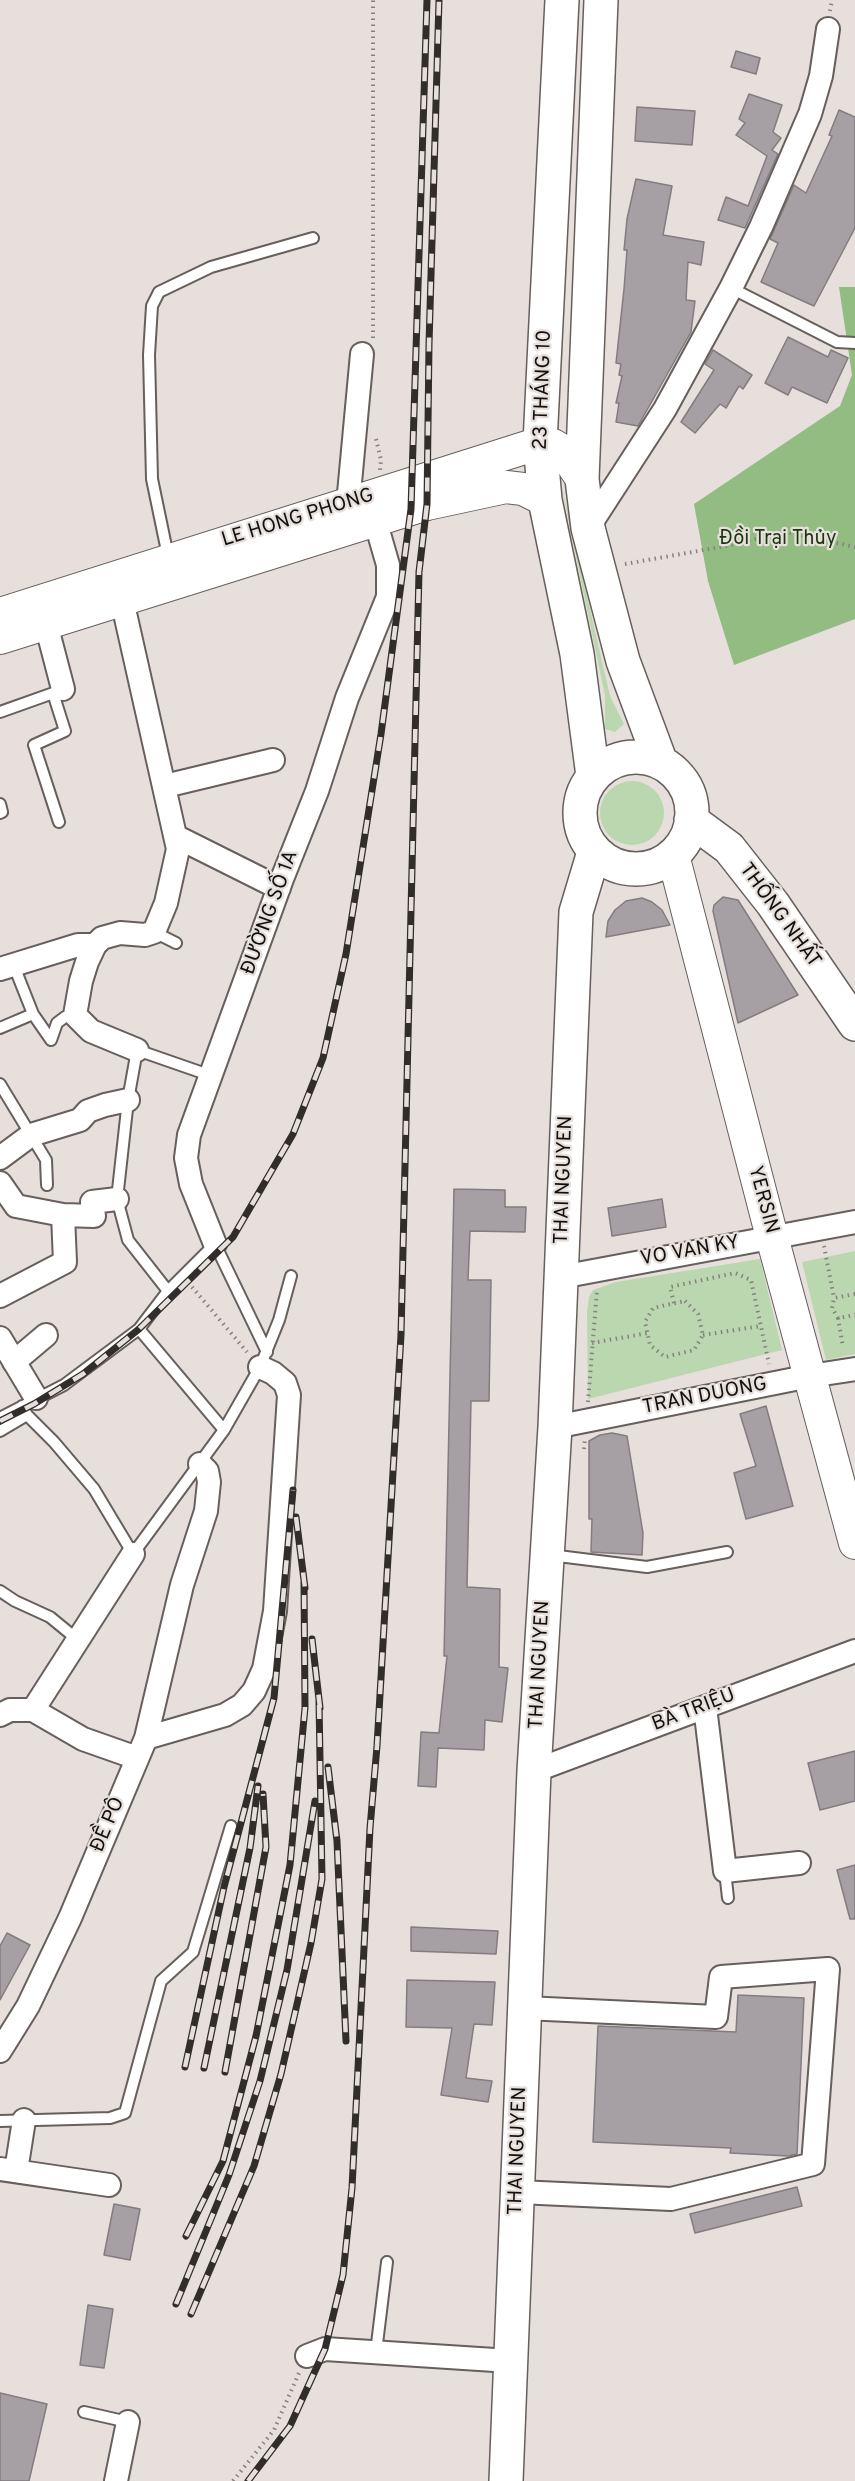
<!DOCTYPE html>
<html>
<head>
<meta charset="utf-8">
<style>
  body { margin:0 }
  canvas { display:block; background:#e6dfdb }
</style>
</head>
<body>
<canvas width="855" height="2481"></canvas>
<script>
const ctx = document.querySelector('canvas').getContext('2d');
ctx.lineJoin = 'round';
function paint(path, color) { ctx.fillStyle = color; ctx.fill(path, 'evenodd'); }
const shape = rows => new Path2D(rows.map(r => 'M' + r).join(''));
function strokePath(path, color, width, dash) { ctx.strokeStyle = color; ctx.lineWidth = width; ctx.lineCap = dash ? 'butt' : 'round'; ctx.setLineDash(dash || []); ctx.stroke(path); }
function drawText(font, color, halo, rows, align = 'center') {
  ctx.font = font + ' Overpass,sans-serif'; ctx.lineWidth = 4.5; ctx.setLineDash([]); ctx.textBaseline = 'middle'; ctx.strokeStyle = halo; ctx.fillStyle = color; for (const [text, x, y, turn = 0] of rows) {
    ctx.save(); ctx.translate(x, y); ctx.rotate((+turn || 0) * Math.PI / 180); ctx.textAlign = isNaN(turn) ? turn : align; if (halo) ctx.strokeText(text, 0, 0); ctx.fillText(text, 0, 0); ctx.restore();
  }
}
paint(shape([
  [560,479,610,696,624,724,615,732,605,729,605,696],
  '600 813a32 32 0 1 1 64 0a32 32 0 1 1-64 0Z',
  [855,1251,855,1354,826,1360,802,1262],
  [760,1259,782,1350,588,1399,587,1312,589,1297,593,1290,616,1282]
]), '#bbd7b0');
paint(shape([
  [839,287,855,287,855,619,734,665,708,581,694,504,840,406,852,375]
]), '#92bc82');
const building = shape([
  [736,51,760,58,756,74,731,67,736,51],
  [749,94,782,105,773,132,781,138,772,150,778,154,745,228,718,220,726,197,748,206,767,156,736,135,745,123,739,119,749,94],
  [637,107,695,111,692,145,635,141,637,107],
  [839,110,855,117,855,228,814,306,761,282,778,243,770,239,794,185,806,193,832,136,829,135,839,110],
  [636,179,672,186,663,235,704,242,701,265,688,262,686,300,695,301,691,332,638,426,616,422,619,403,616,403,622,376,619,375,621,364,616,363,624,289,627,250,624,250,627,219,636,179],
  [788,337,828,357,831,350,848,358,827,403,792,387,788,395,765,383,788,337],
  [713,350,752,375,743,389,739,386,726,408,720,404,695,433,681,422,714,370,705,364,713,350],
  [723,897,738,900,798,995,738,1023,713,911,714,905,723,897],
  [642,898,652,902,662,910,670,925,606,937,608,921,615,910,626,901,642,898],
  [454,1189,505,1190,505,1207,526,1207,525,1232,470,1231,468,1280,491,1280,489,1401,471,1401,467,1587,500,1589,499,1667,508,1668,502,1722,485,1720,484,1750,438,1748,436,1787,418,1786,421,1732,439,1733,447,1656,444,1656,454,1189],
  [662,1199,666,1227,612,1236,608,1208,662,1199],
  [766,1406,793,1506,746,1519,734,1473,756,1466,740,1414,766,1406],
  [612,1433,627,1436,643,1533,642,1555,591,1552,592,1519,589,1519,589,1441,600,1435,612,1433],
  [855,1751,855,1801,820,1810,808,1763,855,1751],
  [855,1865,855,1919,850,1919,837,1870,855,1865],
  [411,1927,498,1931,496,1954,411,1951,411,1927],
  [7,1933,30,1945,0,2000,0,1946,7,1933],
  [407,1980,495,1982,492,2025,474,2024,466,2078,492,2081,488,2102,441,2095,452,2028,406,2027,407,1980],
  [738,1995,804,1998,797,2154,788,2156,730,2153,731,2148,593,2142,598,2026,736,2032,738,1995],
  [797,2187,802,2206,695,2233,690,2214,797,2187],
  [114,2204,140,2209,130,2260,104,2255,114,2204],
  [88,2305,113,2309,104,2368,80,2365,88,2305],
  [0,2393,47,2404,29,2481,0,2481,0,2393]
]);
paint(building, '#a69fa3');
strokePath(building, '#837c80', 1.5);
const lane = shape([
  [731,288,837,342,855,343],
  [168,556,152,479,149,355,152,306,159,292,211,267,313,238],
  [53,693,65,731,34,745,59,822],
  [0,712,59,691],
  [0,804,2,812,0,813],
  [154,932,176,943],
  [14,966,33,1014,51,1040],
  [0,1028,33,1014],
  [51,1040,57,1023,65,1017,75,1015],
  [0,1084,46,1160,47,1185],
  [168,1291,128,1240,117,1199,128,1100,137,1050,209,1075],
  [139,1329,224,1430],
  [22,1406,27,1415,54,1442,94,1489,133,1554,224,1430,260,1367,279,1320,291,1276],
  [0,1418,64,1385,139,1329,168,1291,215,1244,267,1352],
  [0,1431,27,1415],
  [550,1555,647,1567,727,1552],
  [0,1591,15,1601,50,1617,78,1640],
  [725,1871,728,1898],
  [0,2121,110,2118,125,2113,161,1981,193,1952,231,1826],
  [376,2352,387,2262],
  [84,2412,128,2422]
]);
const street = shape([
  [348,504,362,354],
  [588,528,665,409,731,288,761,227,810,114,821,76,828,29],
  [122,600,178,849,166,903,154,932,145,935,120,933,102,938,95,945,87,962,81,981,75,1015,91,1031,137,1050],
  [46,624,63,689],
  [165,786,273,760],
  [175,836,279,888],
  [0,969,78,945,95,945],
  [0,1158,31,1135,80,1120,88,1111,105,1105,128,1100],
  [0,1183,16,1206,63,1215,94,1216,92,1202,117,1199],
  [215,1244,191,1184,186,1158,189,1135,282,879,317,791,347,698,388,597,388,565,371,506],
  [561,1277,855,1222],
  [0,1296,65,1262,63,1215],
  [0,1338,36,1398],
  [14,1362,46,1335],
  [555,1427,810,1376,855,1369],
  [705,1707,725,1871,799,1863],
  [33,1710,133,1554],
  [0,1715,10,1710,33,1710,83,1739,137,1758],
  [146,1738,225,1715,242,1705,254,1691,264,1669,275,1611,289,1395,285,1383,273,1373,260,1367],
  [534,1771,855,1651],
  [0,2051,28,2006,70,1918,146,1738,182,1585,206,1511,209,1482,207,1471,200,1464],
  [0,2169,109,2185],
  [16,2171,24,2120],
  [518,2192,671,2199,813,2164,828,1969,721,1977,716,2017,525,2008],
  [307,2356,325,2349,510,2361],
  [116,2481,128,2422]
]);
const secondary = shape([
  [0,614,540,443,553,445,563,451,582,479],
  [0,638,427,504,506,487,523,489,545,500],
  [673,855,772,1237,855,1543]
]);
const primary = shape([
  [562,0,540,443,545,500,577,654,593,776],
  [601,0,582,479,588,528,623,661,661,763],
  '580 813a56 56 0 1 1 112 0a56 56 0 1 1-112 0Z',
  [691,820,729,848,773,904,855,1024],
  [506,2481,534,1771,555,1427,576,912,594,852]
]);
strokePath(lane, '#665f5c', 14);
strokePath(street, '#665f5c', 26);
strokePath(secondary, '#665f5c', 34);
strokePath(primary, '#665f5c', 36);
strokePath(shape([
  [830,11,832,0],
  [373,338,373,0],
  [376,439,381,460,380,470],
  [625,564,726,546,786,532,855,547],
  [824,1246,834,1298],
  [192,1287,247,1352],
  [855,1294,834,1298,832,1308,838,1318,855,1315],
  [685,1301,698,1314,703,1335,694,1350,665,1357,650,1345,645,1322,653,1308,685,1301],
  [674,1303,670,1287,735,1273,751,1280,769,1364],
  [838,1318,843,1347],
  [703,1335,761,1326],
  [592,1343,648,1333],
  [588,1402,597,1290],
  [584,1449,585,1439],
  [233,2481,274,2430,299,2373]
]), '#87827f', 4, [1.5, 4.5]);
strokePath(lane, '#fff', 10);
strokePath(street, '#fff', 22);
strokePath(secondary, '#fff', 32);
strokePath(primary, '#fff', 33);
const rail = shape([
  [0,1421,34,1404,83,1374,139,1329,233,1237,293,1134,323,1058,346,954,381,734,411,509,427,0],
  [296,1517,305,1588],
  [312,1639,320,1708],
  [328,1767,337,1841,346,2041],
  [185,2067,224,1887,274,1698,293,1490],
  [204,2068,250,1848,258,1786],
  [225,2072,266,1847,263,1794],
  [186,2236,223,2161,256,2036,290,1865,305,1708,304,1580],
  [176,2304,229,2175,260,2081,287,1970,315,1801],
  [191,2314,254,2166,281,2074,311,1943,322,1879,319,1701],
  [248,2481,290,2426,325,2349,343,2275,352,2188,370,1828,377,1746,401,1335,419,572,427,504,429,344,439,0]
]);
strokePath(rail, '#302d2b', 7);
strokePath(rail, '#e6dfdb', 4.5, [14]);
drawText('20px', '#12100e', '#e6dfdb', [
  ["23 THÁNG 10",544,390,-88],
  ["LE HONG PHONG",298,519,-17],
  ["ĐƯỜNG SỐ 1A",271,913,-70],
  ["THỐNG NHẤT",779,916,54],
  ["THAI NGUYEN",565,1180,-88],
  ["YERSIN",762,1200,75],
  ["VO VAN KY",690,1252,-10],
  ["TRAN DUONG",705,1397,-11],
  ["THAI NGUYEN",541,1665,-87],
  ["BÀ TRIỆU",694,1711,-21],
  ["ĐỀ PÔ",109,1825,-67],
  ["THAI NGUYEN",519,2151,-88]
]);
drawText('20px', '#1b360e', '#e6dfdb', [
  ["Đồi Trại Thủy",778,540]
]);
</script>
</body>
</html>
